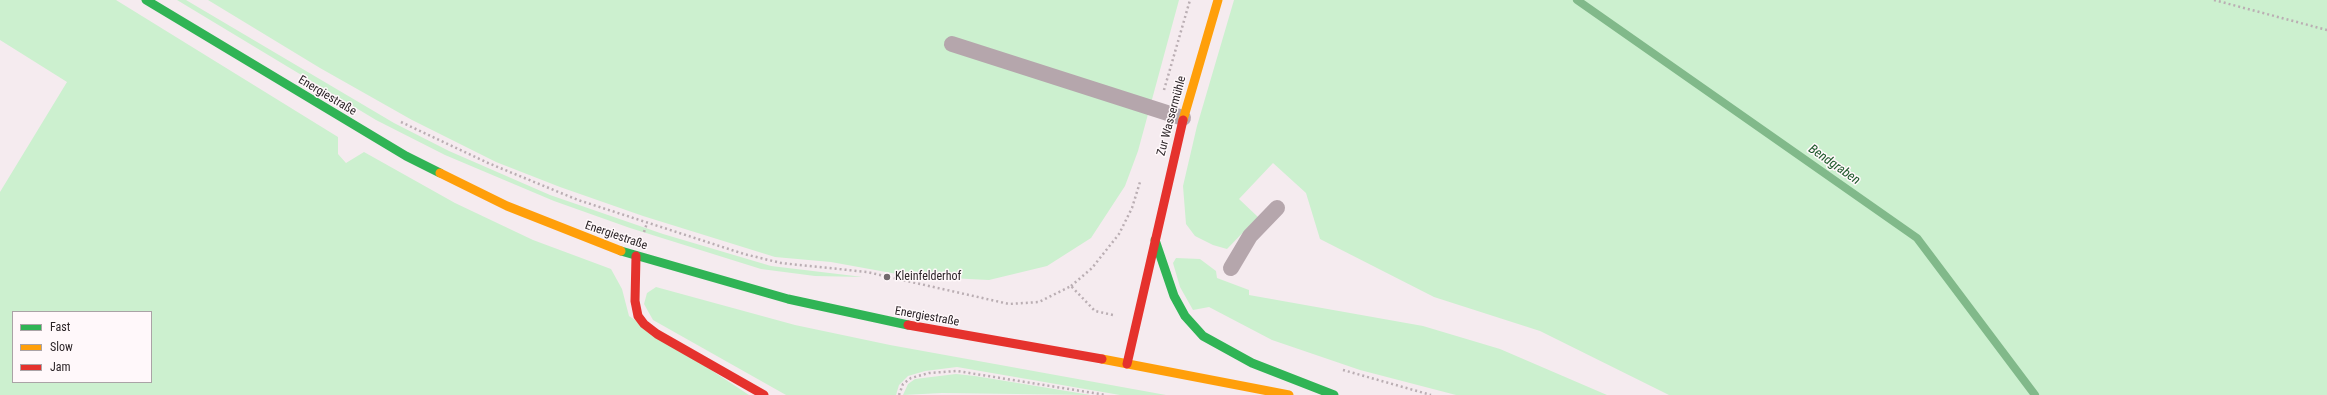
<!DOCTYPE html>
<html>
<head>
<meta charset="utf-8">
<style>
  body { margin:0 }
  #map { position:relative; width:2327px; height:395px; overflow:hidden; background:#f5ebef; font-family:"Roboto Condensed",sans-serif }
  canvas { display:block }
  .legend { position:absolute; left:12px; top:311px; width:140px; height:72px; box-sizing:border-box; background:#fff8fa; border:1px solid #aaa3a6; margin:0; padding:5px 7px; list-style:none; font-size:12px; color:#2b2427 }
  .legend li { display:flex; align-items:center; gap:8px; height:20px }
  .legend b { width:20px; border:1px solid #aaa3a6 }
</style>
</head>
<body>
<div id="map">
<canvas width="2327" height="395"></canvas>
<ul class="legend">
<li><b style="height:5px;background:#30b455"></b>Fast</li>
<li><b style="height:5px;background:#ff9f0a"></b>Slow</li>
<li><b style="height:5px;background:#e5322d"></b>Jam</li>
</ul>
</div>
<script>
const ctx = document.querySelector('canvas').getContext('2d');
ctx.lineJoin = 'round';
function paint(path, color) { ctx.fillStyle = color; ctx.fill(path, 'evenodd'); }
const shape = rows => new Path2D(rows.map(r => 'M' + r).join(''));
function strokePath(path, color, width, dash) { ctx.strokeStyle = color; ctx.lineWidth = width; ctx.lineCap = dash ? 'butt' : 'round'; ctx.setLineDash(dash || []); ctx.stroke(path); }
function drawText(font, color, halo, rows, align = 'center') {
  ctx.font = font + ' "Roboto Condensed",sans-serif'; ctx.lineWidth = 3; ctx.setLineDash([]); ctx.textBaseline = 'middle'; ctx.strokeStyle = halo; ctx.fillStyle = color; for (const [text, x, y, turn = 0] of rows) {
    ctx.save(); ctx.translate(x, y); ctx.rotate((+turn || 0) * Math.PI / 180); ctx.textAlign = isNaN(turn) ? turn : align; if (halo) ctx.strokeText(text, 0, 0); ctx.fillText(text, 0, 0); ctx.restore();
  }
}
paint(shape([
  [0,0,116,0,338,137,338,154,346,163,364,152,455,203,533,240,611,269,622,289,629,316,749,395,0,395,0,192,67,82,0,40],
  [13,312,151,312,151,382,13,382],
  [177,0,186,0,394,123,449,151,550,195,663,234,771,266,863,277,815,276,761,269,630,228,554,201,445,155,376,120],
  [208,0,1179,0,1138,151,1125,186,1091,238,1047,266,989,280,908,276,831,262,775,257,643,216,560,187,496,162,412,120,320,68],
  [1234,0,2327,0,2327,395,1669,395,1540,331,1434,297,1320,239,1306,193,1273,163,1239,199,1258,217,1227,249,1213,245,1195,236,1186,224,1183,186,1197,126],
  [1176,258,1200,259,1216,271,1217,278,1249,290,1249,295,1423,326,1500,349,1607,395,1456,395,1360,370,1272,340,1209,307,1193,310,1180,287,1173,263],
  [656,287,795,325,890,345,1166,395,1120,395,957,367,925,371,908,376,899,385,896,395,786,395,653,320,644,304,647,293],
  [956,374,975,376,1091,395,942,393,903,395,908,384,915,379]
]), '#ccf0cf');
strokePath(shape([
  [1577,0,1917,238,2035,395]
]), '#81b98a', 8);
strokePath(shape([
  [2214,0,2327,30],
  [1164,90,1190,0],
  [401,122,488,163,578,200,744,254,781,263,867,272,1009,304,1039,302,1071,286,1095,311,1113,315],
  [644,232,647,223],
  [1071,286,1092,268,1119,234,1132,208,1140,182],
  [1343,370,1431,395],
  [899,395,903,384,911,378,929,373,957,371,1106,395]
]), '#baaeb3', 2.5, [2, 3]);
strokePath(shape([
  [952,44,1183,118],
  [1231,268,1250,236,1277,208]
]), '#b5a6ac', 16);
strokePath(shape([
  [146,0,406,156,440,173],
  [1155,240,1174,296,1185,316,1203,336,1252,363,1334,395],
  [621,251,788,299,908,325]
]), '#30b455', 9);
strokePath(shape([
  [1183,120,1218,0],
  [440,173,507,206,621,251],
  [1102,359,1289,395]
]), '#ff9f0a', 9);
strokePath(shape([
  [636,256,635,301,638,316,644,324,657,334,764,395],
  [908,325,1102,359],
  [1127,364,1183,120]
]), '#e5322d', 9);
for (const [x, y, r, color] of [
  [887,277,4,"#726a6d"]
]) { const dot = new Path2D(); dot.arc(x, y, r, 0, 2 * Math.PI); ctx.fillStyle = color; ctx.fill(dot); strokePath(dot, '#fff8fa', 1.5); }
drawText('12px', '#2b2427', '#fff8fa', [
  ["Energiestraße",327,96,31],
  ["Zur Wassermühle",1172,116,-75],
  ["Energiestraße",616,236,19],
  ["Energiestraße",927,317,10]
]);
drawText('12px', '#2b2427', '#fff8fa', [
  ["Kleinfelderhof",895,277]
], 'left');
drawText('italic 13px', '#1c5729', '#fff8fa', [
  ["Bendgraben",1834,165,35]
]);
</script>
</body>
</html>
